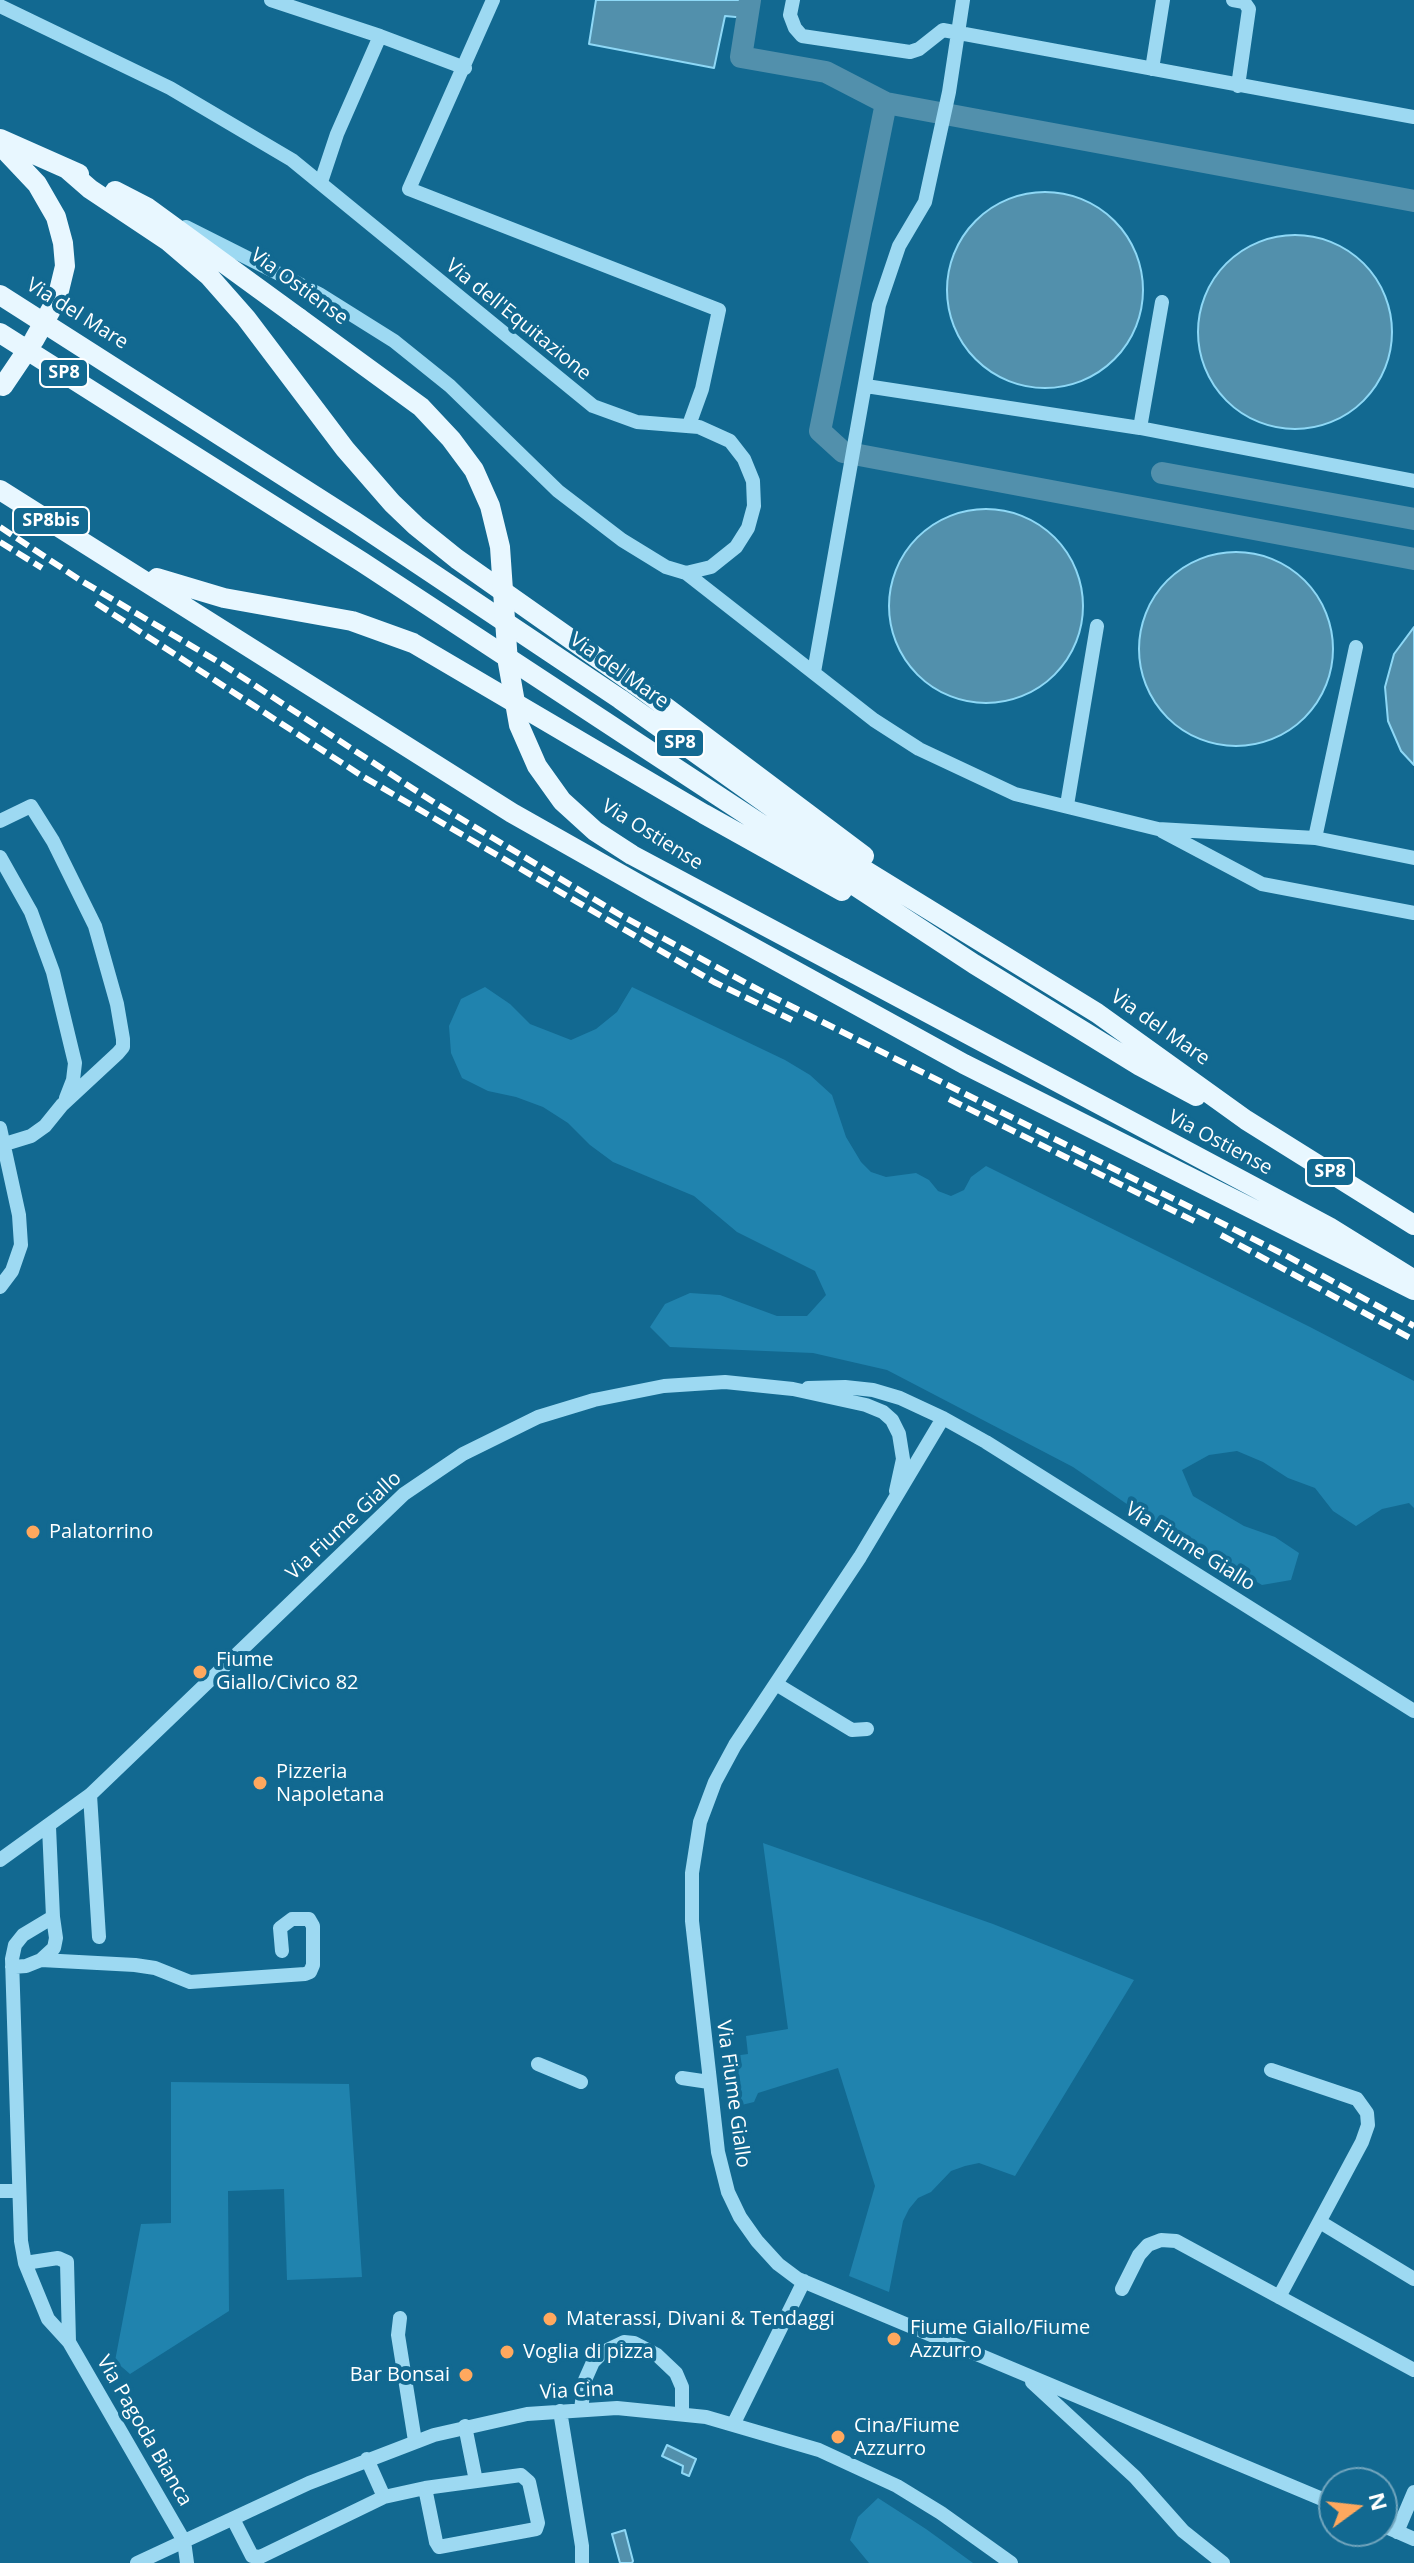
<!DOCTYPE html>
<html>
<head>
<meta charset="utf-8">
<style>
  body { margin:0 }
  #map { position:relative; width:1414px; height:2563px; overflow:hidden; background:#126991; font-family:"Open Sans",sans-serif }
  canvas { display:block }
  .north { position:absolute; left:1318px; top:2467px; width:80px; height:80px; box-sizing:border-box; background:#126991; border:2px solid #71a5bd; border-radius:50%; rotate:75deg; font-size:22px; font-weight:700; line-height:32px; text-align:center; color:#fff }
  .north::after { content:''; display:block; margin:auto; width:28px; height:36px; background:#ffa85e; clip-path:polygon(50% 0,100% 100%,50% 72%,0 100%) }
</style>
</head>
<body>
<div id="map">
<canvas width="1414" height="2563"></canvas>
<div class="north">N</div>
</div>
<script>
const ctx = document.querySelector('canvas').getContext('2d');
ctx.lineJoin = 'round';
function paint(path, color) { ctx.fillStyle = color; ctx.fill(path, 'evenodd'); }
const shape = rows => new Path2D(rows.map(r => 'M' + r).join(''));
function strokePath(path, color, width, dash) { ctx.strokeStyle = color; ctx.lineWidth = width; ctx.lineCap = dash ? 'butt' : 'round'; ctx.setLineDash(dash || []); ctx.stroke(path); }
function drawText(font, color, halo, rows, align = 'center') {
  ctx.font = font + ' "Open Sans",sans-serif'; ctx.lineWidth = 8; ctx.setLineDash([]); ctx.textBaseline = 'middle'; ctx.strokeStyle = halo; ctx.fillStyle = color; for (const [text, x, y, turn = 0] of rows) {
    ctx.save(); ctx.translate(x, y); ctx.rotate((+turn || 0) * Math.PI / 180); ctx.textAlign = isNaN(turn) ? turn : align; if (halo) ctx.strokeText(text, 0, 0); ctx.fillText(text, 0, 0); ctx.restore();
  }
}
paint(shape([
  [485,987,510,1004,530,1024,571,1040,596,1029,617,1012,632,987,785,1060,810,1075,832,1095,846,1137,861,1162,871,1172,886,1177,916,1173,929,1180,938,1191,951,1196,964,1190,971,1177,986,1166,1310,1327,1414,1381,1414,1508,1409,1503,1382,1509,1356,1526,1333,1511,1315,1488,1288,1478,1263,1462,1237,1451,1209,1455,1182,1470,1193,1496,1244,1526,1275,1537,1299,1553,1291,1580,1262,1585,1137,1511,1073,1467,887,1370,813,1353,670,1347,650,1327,665,1304,690,1293,720,1295,777,1316,807,1316,826,1295,815,1271,737,1232,694,1196,613,1162,590,1145,568,1123,543,1107,516,1097,488,1091,462,1078,451,1053,449,1026,461,999],
  [763,1843,993,1924,1134,1980,1015,2176,979,2163,965,2166,951,2171,931,2192,918,2198,909,2209,903,2221,889,2292,849,2276,875,2186,838,2068,758,2093,754,2102,733,2107,726,2057,748,2054,746,2036,788,2029],
  [171,2082,349,2084,362,2277,287,2280,284,2189,228,2191,229,2311,130,2374,115,2361,141,2224,171,2223],
  [878,2498,926,2529,973,2563,869,2563,850,2540,858,2517]
]), '#2083ae');
const water = shape([
  [596,0,750,0,746,18,725,16,714,68,589,44,596,0],
  '947 290a98 98 0 1 1 196 0a98 98 0 1 1-196 0Z',
  '1198 332a97 97 0 1 1 194 0a97 97 0 1 1-194 0Z',
  '889 606a97 97 0 1 1 194 0a97 97 0 1 1-194 0Z',
  '1139 649a97 97 0 1 1 194 0a97 97 0 1 1-194 0Z',
  [1414,627,1414,765,1401,751,1388,721,1385,687,1394,654,1414,627],
  [667,2445,696,2459,689,2476,682,2473,683,2466,662,2456,667,2445],
  [625,2530,633,2561,632,2563,620,2563,612,2534,625,2530]
]);
paint(water, '#5290ac');
strokePath(water, '#8ed8f6', 2);
strokePath(shape([
  [750,0,741,57,826,72,886,103,820,431,843,452,1414,559],
  [886,103,1414,201],
  [1162,473,1414,519]
]), '#5290ac', 22);
strokePath(shape([
  [271,0,380,36,465,68],
  [493,0,409,189,719,310,702,389,689,425],
  [793,0,790,15,795,28,802,36,910,52,919,49,943,30,1414,117],
  [1233,0,1244,2,1249,9,1238,86],
  [0,6,170,88,292,160,593,406,637,422,699,427,730,441,744,459,753,481,754,506,748,528,736,547,711,567,686,573,666,567,622,540,558,491,450,386,394,341,319,294,186,227],
  [1152,69,1163,0],
  [321,182,337,134,380,36],
  [866,386,1140,428,1414,481],
  [1140,428,1162,302],
  [686,573,874,720,919,749,1015,794,1158,829,1315,838,1414,858],
  [814,672,879,305,899,246,925,202,949,92,963,0],
  [1067,805,1097,626],
  [0,821,31,806,53,841,95,926,117,1004,123,1039,123,1047,118,1053,62,1105,45,1126,31,1136,5,1144],
  [1162,831,1262,884,1414,913],
  [1315,838,1356,647],
  [0,857,31,912,53,972,75,1063,73,1080,66,1098],
  [0,1128,19,1215,21,1245,12,1271,0,1287],
  [808,1388,845,1387,873,1390,900,1398,943,1418,986,1442,1414,1711],
  [943,1418,860,1557,735,1745,715,1782,700,1822,692,1873,692,1921,718,2152,728,2192,740,2217,757,2241,778,2264,798,2279,1334,2504],
  [776,1684,852,1730,867,1729],
  [90,1795,99,1937],
  [0,1860,90,1795,404,1494,463,1454,538,1417,594,1400,664,1386,725,1382,793,1389,866,1405,883,1412,892,1420,899,1434,903,1459,896,1491],
  [53,1917,23,1935,15,1945,12,1959,21,2241,25,2263,48,2319,69,2342,184,2541,187,2563],
  [41,1960,135,1965,155,1968,190,1982,305,1974,310,1972,313,1965,313,1926,309,1919,292,1919,280,1928,282,1951],
  [12,1967,26,1966,41,1960,54,1948,56,1938,53,1917,49,1827],
  [538,2064,581,2082],
  [1271,2070,1357,2099,1367,2113,1368,2125,1362,2142,1279,2297],
  [682,2078,709,2082],
  [0,2191,19,2191],
  [1320,2222,1414,2279],
  [25,2263,58,2258,67,2262,69,2342],
  [1122,2289,1139,2255,1148,2245,1161,2240,1176,2241,1414,2370],
  [400,2318,398,2335,415,2441],
  [1032,2382,1135,2477,1183,2531,1223,2563],
  [581,2409,585,2380,593,2362,603,2352,624,2342,634,2343,657,2355,676,2373,682,2387,682,2413],
  [560,2411,582,2546,582,2563],
  [734,2423,804,2281],
  [465,2426,476,2481],
  [367,2459,384,2497,425,2488],
  [521,2475,529,2482,538,2523,536,2529,439,2547,436,2542,425,2488,521,2475],
  [233,2519,252,2556,260,2557,384,2497],
  [1382,2525,1414,2539],
  [1397,2532,1414,2492],
  [137,2563,309,2483,434,2435,527,2414,617,2408,706,2417,819,2450,897,2486,941,2513,1011,2563]
]), '#9dd9f2', 14);
strokePath(shape([
  [0,139,79,174],
  [0,145,37,184,56,217,63,243,65,266,57,299],
  [67,169,90,189,168,241,209,276,246,318,345,449,392,503,416,526,457,559,643,690,864,856],
  [115,191,148,208,299,318],
  [0,295,354,521,620,699,832,850,1097,1013,1246,1120,1414,1225],
  [0,333,362,562,974,964,1140,1066,1196,1096],
  [0,490,512,813,650,891,964,1064,1414,1290],
  [157,578,224,598,352,621,413,643,704,814,842,891],
  [844,968,1329,1227,1411,1278]
]), '#e8f7ff', 20);
strokePath(shape([
  [0,527,80,580,222,664,435,803,622,916,759,990,1285,1255,1414,1326],
  [0,542,42,568],
  [96,603,362,776,714,982,792,1020],
  [949,1099,1196,1222],
  [1221,1235,1414,1340]
]), '#fff', 6, [14, 6]);
strokePath(shape([
  [299,318,421,407,451,439,474,470,490,506,500,547,508,663,519,725,537,766,562,801,595,831,632,855,844,968],
  [3,386,34,340,57,299]
]), '#e8f7ff', 20);
for (const [x, y, r, color] of [
  [33,1532,8,"#ffa85e"],
  [200,1672,8,"#ffa85e"],
  [260,1783,8,"#ffa85e"],
  [550,2319,8,"#ffa85e"],
  [894,2339,8,"#ffa85e"],
  [507,2352,8,"#ffa85e"],
  [466,2375,8,"#ffa85e"],
  [838,2437,8,"#ffa85e"]
]) { const dot = new Path2D(); dot.arc(x, y, r, 0, 2 * Math.PI); ctx.fillStyle = color; ctx.fill(dot); strokePath(dot, '#126991', 3); }
for (const [x, y, w] of [
  [64,373,48],
  [51,521,76],
  [680,743,48],
  [1330,1172,48]
]) { const box = new Path2D(); box.roundRect(x - w / 2, y - 14, w, 28, 6); ctx.fillStyle = '#126991'; ctx.fill(box); strokePath(box, '#fff', 2); }
drawText('bold 18px', '#fff', null, [
  ["SP8",64,373],
  ["SP8bis",51,521],
  ["SP8",680,743],
  ["SP8",1330,1172]
]);
drawText('20px', '#fff', '#126991', [
  ["Via Ostiense",299,287,36],
  ["Via del Mare",77,314,32],
  ["Via dell'Equitazione",518,320,39],
  ["Via del Mare",619,671,35],
  ["Via Ostiense",652,835,32],
  ["Via del Mare",1160,1028,35],
  ["Via Ostiense",1220,1143,28],
  ["Via Fiume Giallo",344,1526,-43],
  ["Via Fiume Giallo",1190,1547,32],
  ["Via Fiume Giallo",733,2094,82],
  ["Via Cina",577,2391,-3],
  ["Via Pagoda Bianca",144,2431,60]
]);
drawText('20px', '#fff', '#126991', [
  ["Palatorrino",49,1532],
  ["Fiume",216,1660],
  ["Giallo/Civico 82",216,1683],
  ["Pizzeria",276,1772],
  ["Napoletana",276,1795],
  ["Materassi, Divani & Tendaggi",566,2319],
  ["Fiume Giallo/Fiume",910,2328],
  ["Azzurro",910,2351],
  ["Voglia di pizza",523,2352],
  ["Bar Bonsai",450,2375,"right"],
  ["Cina/Fiume",854,2426],
  ["Azzurro",854,2449]
], 'left');
</script>
</body>
</html>
